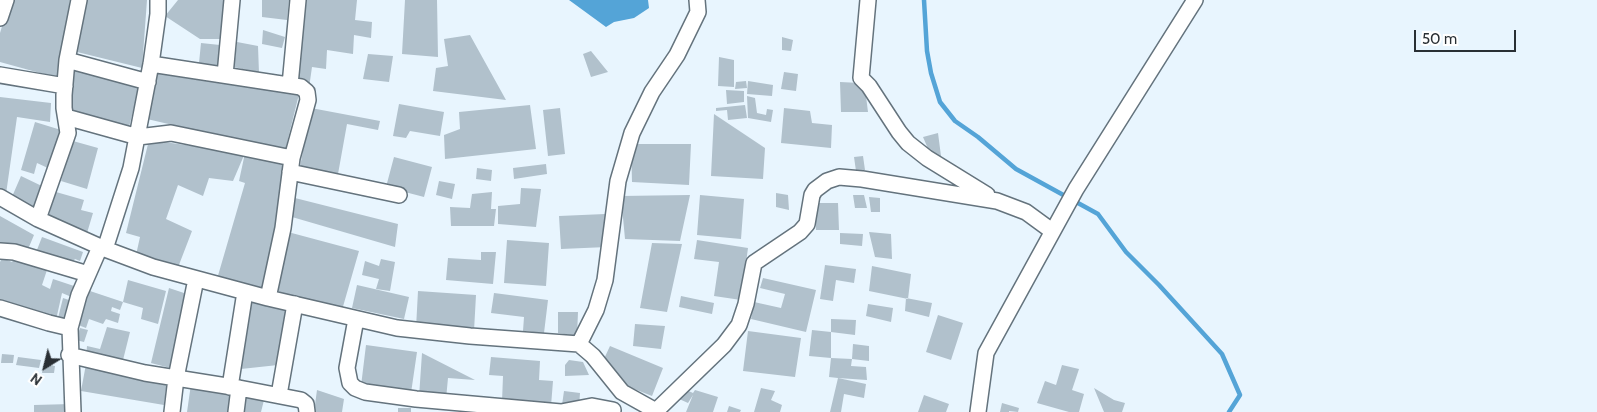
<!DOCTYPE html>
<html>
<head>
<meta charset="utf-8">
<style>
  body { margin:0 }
  #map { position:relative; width:1597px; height:412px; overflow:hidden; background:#e8f5fe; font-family:Cabin,sans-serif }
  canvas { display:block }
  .north { position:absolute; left:20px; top:342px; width:50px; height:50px; -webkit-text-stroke:4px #fff; paint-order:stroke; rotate:216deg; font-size:14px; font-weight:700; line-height:20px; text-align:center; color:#292f34 }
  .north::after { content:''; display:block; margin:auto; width:18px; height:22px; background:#292f34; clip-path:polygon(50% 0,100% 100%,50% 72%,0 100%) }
  .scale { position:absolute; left:1414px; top:30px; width:102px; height:22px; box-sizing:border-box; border:2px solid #292f34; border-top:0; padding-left:6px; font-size:15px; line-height:18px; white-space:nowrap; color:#292f34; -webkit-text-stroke:4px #fff; paint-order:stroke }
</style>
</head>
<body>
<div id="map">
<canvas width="1597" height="412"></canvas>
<div class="north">N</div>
<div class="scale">50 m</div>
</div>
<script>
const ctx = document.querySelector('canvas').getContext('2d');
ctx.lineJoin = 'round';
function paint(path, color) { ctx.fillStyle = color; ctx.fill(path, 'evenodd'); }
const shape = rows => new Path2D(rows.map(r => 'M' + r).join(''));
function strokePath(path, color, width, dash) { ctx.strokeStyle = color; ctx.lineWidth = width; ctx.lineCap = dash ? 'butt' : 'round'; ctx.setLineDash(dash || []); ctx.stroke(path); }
paint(shape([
  [569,0,648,0,649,8,634,18,614,22,606,27]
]), '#54a4d7');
strokePath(shape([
  [924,0,927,51,931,73,940,102,955,121,978,137,1016,169,1098,214,1126,252,1159,285,1222,354,1240,395,1229,412]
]), '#54a4d7', 4.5);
paint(shape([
  [10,0,70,0,58,78,0,62,0,33],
  [81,0,147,0,142,68,73,51],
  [178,0,224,0,220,39,200,39,165,16],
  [262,0,289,0,287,20,262,17],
  [305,0,357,0,355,20,372,22,371,38,354,35,353,54,327,50,326,69,312,67,309,88,297,84],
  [405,0,437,0,438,57,402,54],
  [263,30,285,37,282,48,262,44],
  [470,35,506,100,433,91,436,68,448,66,444,39],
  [782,37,793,40,791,51,782,50],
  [237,42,258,46,259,73,234,67],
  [201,43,220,45,218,67,199,63],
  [591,51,608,72,591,77,583,54],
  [368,54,393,56,389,82,363,79],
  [719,57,734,60,734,87,718,86],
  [71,67,140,84,129,127,70,111],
  [155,70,299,94,285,151,147,119],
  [784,72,798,74,796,91,781,89],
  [746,81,747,88,735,89,736,82],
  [748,81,773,85,772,96,747,94],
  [840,82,860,83,865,88,868,112,841,112],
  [726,90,744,91,744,102,727,104],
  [747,96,755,98,757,113,766,115,767,109,773,110,771,122,748,118],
  [0,97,51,103,50,122,17,117,6,194,0,191],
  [399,104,444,112,440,136,410,131,406,138,393,136],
  [530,105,536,149,445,159,444,135,460,129,459,112],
  [745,105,747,118,728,120,727,110,716,111,716,108],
  [311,108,380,121,378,130,347,124,338,174,300,167],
  [560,108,565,154,548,156,543,110],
  [784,108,810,111,812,123,832,125,831,148,781,143],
  [714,114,765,148,763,179,711,176],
  [35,122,61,130,50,169,37,163,34,174,21,170],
  [938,133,941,156,932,158,923,137],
  [149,140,245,153,233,181,209,178,203,196,178,185,166,219,192,231,177,270,136,255,140,237,126,233],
  [73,141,98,148,87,189,61,181],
  [631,144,691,144,689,185,632,182],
  [245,153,286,164,278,228,265,291,217,279,245,183,239,181],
  [863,156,865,170,856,171,854,157],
  [394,157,432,167,424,197,386,187],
  [546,164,547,174,514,179,513,168],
  [477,168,492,170,491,181,476,179],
  [21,176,46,188,36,210,11,199],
  [439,181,455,184,452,199,436,195],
  [521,188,541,189,536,227,498,224,498,206,520,204],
  [56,192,84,200,81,210,93,213,87,233,47,221],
  [492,192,491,209,496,209,494,226,451,226,450,207,470,208,472,194],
  [776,193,788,195,789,210,776,207],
  [690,195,680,241,625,239,621,196],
  [700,195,744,199,741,239,697,235],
  [853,195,864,195,867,208,855,208],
  [291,197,398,224,395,247,292,217],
  [869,197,880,198,880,212,871,212],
  [815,203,838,203,839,230,816,230],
  [605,214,607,247,561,249,559,216],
  [0,216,34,235,26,254,0,248],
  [288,232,359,251,342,310,278,294],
  [869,232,891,234,892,259,875,257],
  [840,233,863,234,862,246,840,244],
  [42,237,83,252,80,261,75,259,70,265,35,255],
  [507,240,549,243,546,286,504,283],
  [697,240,748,248,741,300,714,296,719,262,694,259],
  [652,243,682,244,667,312,640,308],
  [481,252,496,252,493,284,446,280,448,258,481,260],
  [15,257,48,267,42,285,50,289,53,279,77,287,74,298,62,293,56,320,0,300,0,262,2,258,12,262],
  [381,259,395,262,390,291,376,289,379,279,362,275,365,261,379,266],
  [825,265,856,269,854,283,836,280,833,301,820,299],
  [872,266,911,274,908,299,869,291],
  [763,278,816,290,806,332,751,319,754,302,781,308,785,294,760,288],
  [128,280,166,291,158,324,141,319,143,308,123,302],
  [357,285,409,297,404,319,352,308],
  [169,288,190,295,174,369,151,363],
  [87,290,123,302,120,310,112,307,111,311,120,314,118,323,106,319,103,324,89,319,86,328,78,325],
  [418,291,476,295,474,331,416,328],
  [494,293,548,300,544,333,523,331,524,317,491,313],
  [681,296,714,303,712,314,679,307],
  [63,298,72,301,67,320,58,318],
  [249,298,288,310,278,365,241,369],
  [906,298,932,303,929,317,905,311],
  [868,304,893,308,891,322,866,316],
  [558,312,578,312,577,336,558,333],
  [938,315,963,323,951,360,926,352],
  [831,319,856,320,855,335,831,332],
  [635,324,665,326,661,349,633,346],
  [107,327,130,332,122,364,86,357,87,346,100,349],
  [80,328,88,330,84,342,76,340],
  [812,330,831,332,831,358,809,356],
  [748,331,801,338,795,377,743,371],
  [853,344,869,346,869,361,852,359],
  [366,345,417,352,411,393,361,386],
  [610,346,663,368,652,396,624,385,603,361],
  [422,353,475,380,448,378,446,399,419,397],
  [2,354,14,355,13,363,1,363],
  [18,357,41,360,39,368,16,365],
  [491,357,540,361,539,380,553,381,551,406,502,402,503,376,489,375],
  [831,358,852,359,851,366,866,367,867,380,838,378,866,384,864,398,844,394,841,412,830,412,838,378,829,377],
  [569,360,583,362,589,375,565,376,565,365],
  [44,364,55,366,54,373,42,373],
  [86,364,167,381,164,405,81,391],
  [1062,365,1079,369,1072,390,1084,394,1079,412,1069,412,1037,403,1045,381,1056,385],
  [191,384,232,389,230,412,187,412],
  [682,388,693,393,695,390,718,397,713,412,686,412,693,395,688,403,677,398],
  [761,388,775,391,771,400,782,405,780,412,754,412],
  [1094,388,1114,400,1125,403,1122,412,1104,412],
  [317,390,344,399,342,412,314,412],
  [564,391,580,393,579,407,562,405],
  [924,395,949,404,946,412,918,412],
  [245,396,264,400,261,412,244,412],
  [1002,403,1019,408,1018,412,1009,411,1009,412,1000,412],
  [71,404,71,412,34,412,34,405],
  [729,406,741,410,740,412,727,412],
  [398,408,411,408,411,412,398,412]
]), '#b1c1cc');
const minor = shape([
  [868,0,861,78,869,86,899,132,908,143,927,158,987,195],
  [0,18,6,0],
  [67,60,148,82],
  [151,64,301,87,307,92,308,100,292,158,283,228,268,298],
  [0,75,65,86],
  [225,75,232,0],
  [290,85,298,0],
  [66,117,138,137,171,133,292,158],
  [290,172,399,195],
  [0,197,38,219,105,249,153,267,268,298,397,328,470,336,579,344,593,356,622,392,658,412],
  [38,219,68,133,64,108,64,95,67,60,79,0],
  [105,249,131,168,151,64,158,14,158,0],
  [0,251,14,252,88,274],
  [0,308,49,323,70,328],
  [356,319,347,368,350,383,355,388,365,392,416,399,561,412,592,406,613,410],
  [579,344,596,310,605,280,618,181,632,133,652,92,677,55,698,12,697,0],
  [69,355,145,373,239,388,301,400,306,404,307,412],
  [230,387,245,292],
  [279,395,295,304],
  [656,411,724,345,739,325,746,304,754,263,800,232,807,224,812,195,815,190,827,181,839,177,862,179,997,201,1026,212,1052,231],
  [73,412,70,328,79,295,100,247],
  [172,412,176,378,196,279],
  [236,412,239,388],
  [978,412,986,353,1076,189,1195,0]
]);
strokePath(minor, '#64737d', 18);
strokePath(minor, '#fff', 15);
</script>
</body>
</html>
